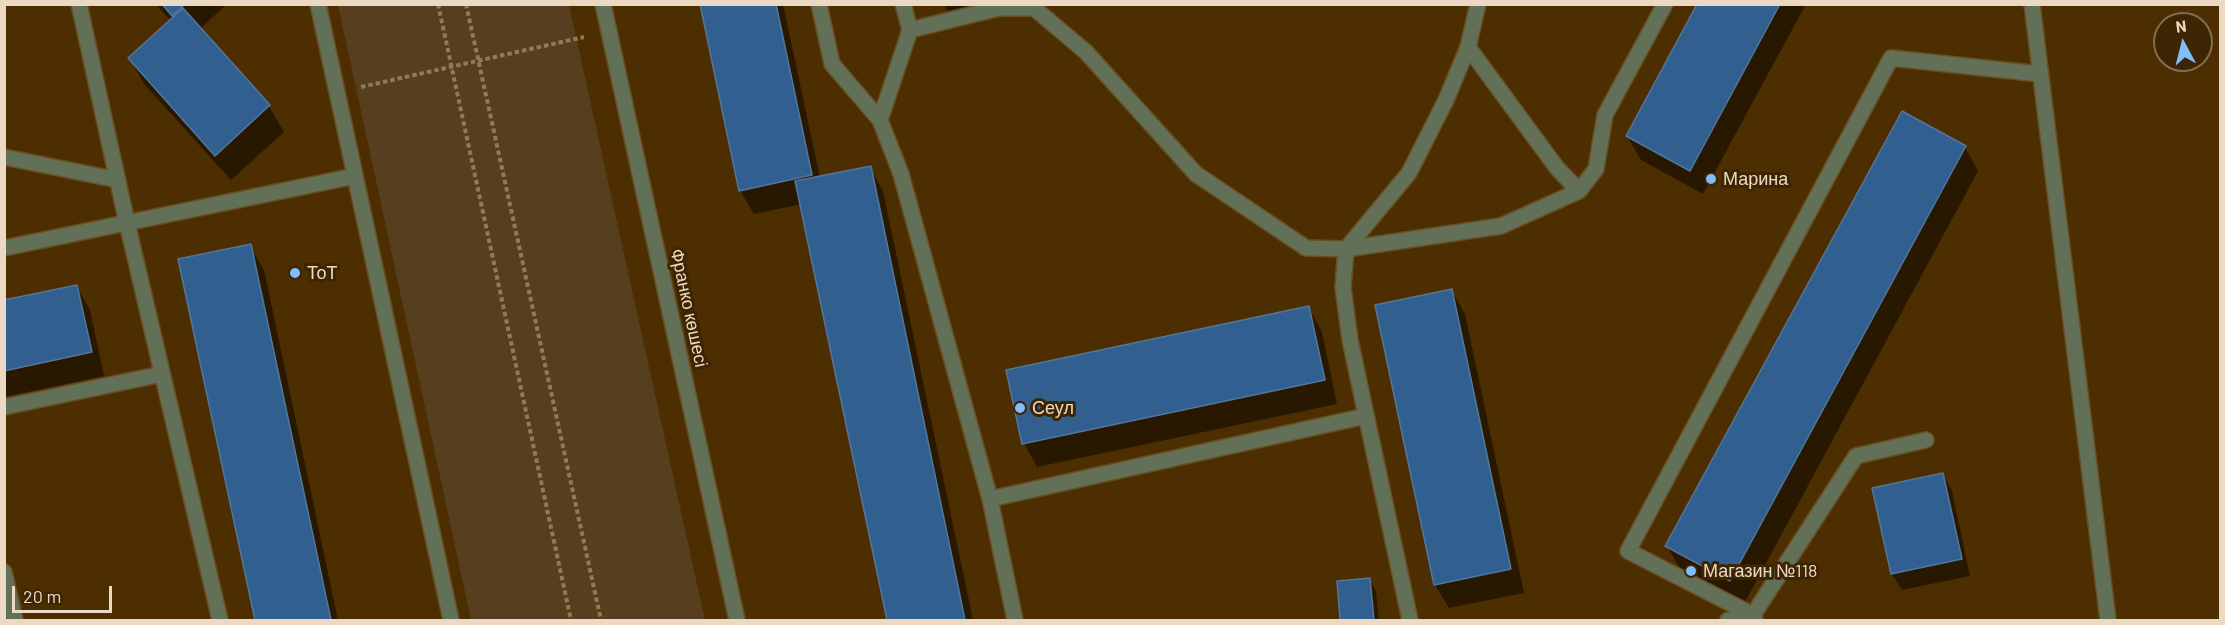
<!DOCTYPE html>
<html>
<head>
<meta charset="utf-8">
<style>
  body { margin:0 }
  #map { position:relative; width:2225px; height:625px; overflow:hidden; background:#4c2e00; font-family:Barlow,sans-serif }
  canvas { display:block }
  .frame { position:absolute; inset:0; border:6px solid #ecd9c3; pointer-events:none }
  .north { position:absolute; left:2153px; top:12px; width:60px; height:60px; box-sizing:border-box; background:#3d2503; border:2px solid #836d50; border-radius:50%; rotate:353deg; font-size:16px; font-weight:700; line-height:24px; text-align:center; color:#ecd9c3 }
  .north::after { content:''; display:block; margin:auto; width:21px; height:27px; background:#83bcfb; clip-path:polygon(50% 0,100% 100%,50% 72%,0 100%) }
  .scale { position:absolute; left:12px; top:586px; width:100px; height:27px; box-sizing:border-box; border:3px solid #ecd9c3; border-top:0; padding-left:8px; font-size:18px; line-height:21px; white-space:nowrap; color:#ecd9c3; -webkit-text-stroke:4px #3d2503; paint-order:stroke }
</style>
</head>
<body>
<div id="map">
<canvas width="2225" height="625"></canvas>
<div class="frame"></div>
<div class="north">N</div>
<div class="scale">20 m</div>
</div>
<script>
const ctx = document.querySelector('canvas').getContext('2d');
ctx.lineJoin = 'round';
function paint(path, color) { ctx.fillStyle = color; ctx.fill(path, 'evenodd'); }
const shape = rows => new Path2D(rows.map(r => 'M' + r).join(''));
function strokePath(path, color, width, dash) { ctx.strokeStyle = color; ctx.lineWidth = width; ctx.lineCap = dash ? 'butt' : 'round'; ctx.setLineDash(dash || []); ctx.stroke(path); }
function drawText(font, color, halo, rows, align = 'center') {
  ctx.font = font + ' Barlow,sans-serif'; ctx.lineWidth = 6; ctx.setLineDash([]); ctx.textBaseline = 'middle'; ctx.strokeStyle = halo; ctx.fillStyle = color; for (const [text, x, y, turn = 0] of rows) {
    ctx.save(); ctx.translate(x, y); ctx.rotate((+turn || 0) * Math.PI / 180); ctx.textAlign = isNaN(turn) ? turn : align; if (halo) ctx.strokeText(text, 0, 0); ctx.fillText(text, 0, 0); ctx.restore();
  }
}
paint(shape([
  [338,5,569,5,705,620,471,620]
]), '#563e1e');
paint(shape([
  [155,4,227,4,200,29,269,106,284,132,231,180,144,84,130,58,171,21],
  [701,4,783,4,820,178,870,168,883,191,973,620,888,620,802,204,754,214,740,190],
  [944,4,978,4,947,11],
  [1698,4,1806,4,1703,194,1641,160,1627,136],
  [1965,147,1978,171,1744,604,1681,570,1667,546],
  [250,246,264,270,338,620,257,620,180,261],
  [76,286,90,310,104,376,4,397,4,302],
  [1452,291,1465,314,1524,593,1449,608,1435,585],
  [1309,308,1322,332,1337,404,1037,467,1024,443],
  [1943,474,1952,491,1970,576,1902,590,1892,574,1874,489],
  [1369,579,1376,591,1379,620,1342,620,1338,582]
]), '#0007');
const building = shape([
  [162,4,185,4,172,16,162,4],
  [700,4,776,4,812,175,739,191,700,4],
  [1697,4,1780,4,1690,171,1626,136,1697,4],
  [183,8,270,105,215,156,128,58,183,8],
  [1902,111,1966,146,1730,581,1665,546,1902,111],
  [871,166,965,620,887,620,795,181,871,166],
  [251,244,331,620,255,620,178,259,251,244],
  [77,285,92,352,4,371,4,300,77,285],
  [1452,289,1511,569,1434,585,1375,305,1452,289],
  [1309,306,1325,380,1022,444,1006,370,1309,306],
  [1943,473,1962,559,1891,574,1872,488,1943,473],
  [1370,578,1374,620,1340,620,1337,581,1370,578]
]);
paint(building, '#305f90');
strokePath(building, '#53769d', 1.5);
const minor = shape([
  [79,4,127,223,220,620],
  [318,4,451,620],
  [603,4,737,620],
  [819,4,832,64,880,120,901,174,990,499,1015,620],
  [1478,4,1468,47,1557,168,1579,191,1596,169,1605,115,1665,4],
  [2032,4,2108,620],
  [910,30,999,8,1034,8,1086,52,1196,174,1306,248,1346,249,1409,173,1446,100,1468,47],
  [880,120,910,30,903,4],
  [4,157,118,180],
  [4,248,355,176],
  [4,407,162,374],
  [1926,440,1856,456,1753,615,1628,551,1891,58,2040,74],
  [990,499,1366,416],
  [4,572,15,620],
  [1410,620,1350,340,1343,287,1346,249,1501,226,1579,191],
  [1728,620,1753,615,1755,619]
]);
strokePath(minor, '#694d23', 18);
strokePath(shape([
  [438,4,571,620],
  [466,4,601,620],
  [361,87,584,37]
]), '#937a57', 4, [4.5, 3]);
strokePath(minor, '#617056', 15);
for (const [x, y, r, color] of [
  [1711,179,6,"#83bcfb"],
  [295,273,6,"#83bcfb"],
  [1020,408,6,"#83bcfb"],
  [1691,571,6,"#83bcfb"]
]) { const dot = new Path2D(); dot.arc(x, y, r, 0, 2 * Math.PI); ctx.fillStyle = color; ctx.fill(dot); strokePath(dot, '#3d2503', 2); }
drawText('18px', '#ecd9c3', '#3d2503', [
  ["Марина",1723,179],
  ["ТоТ",307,273],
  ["Сеул",1032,408],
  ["Магазин №118",1703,571]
], 'left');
drawText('18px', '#ecd9c3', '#3d2503', [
  ["Франко көшесі",689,308,78]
]);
</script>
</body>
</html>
